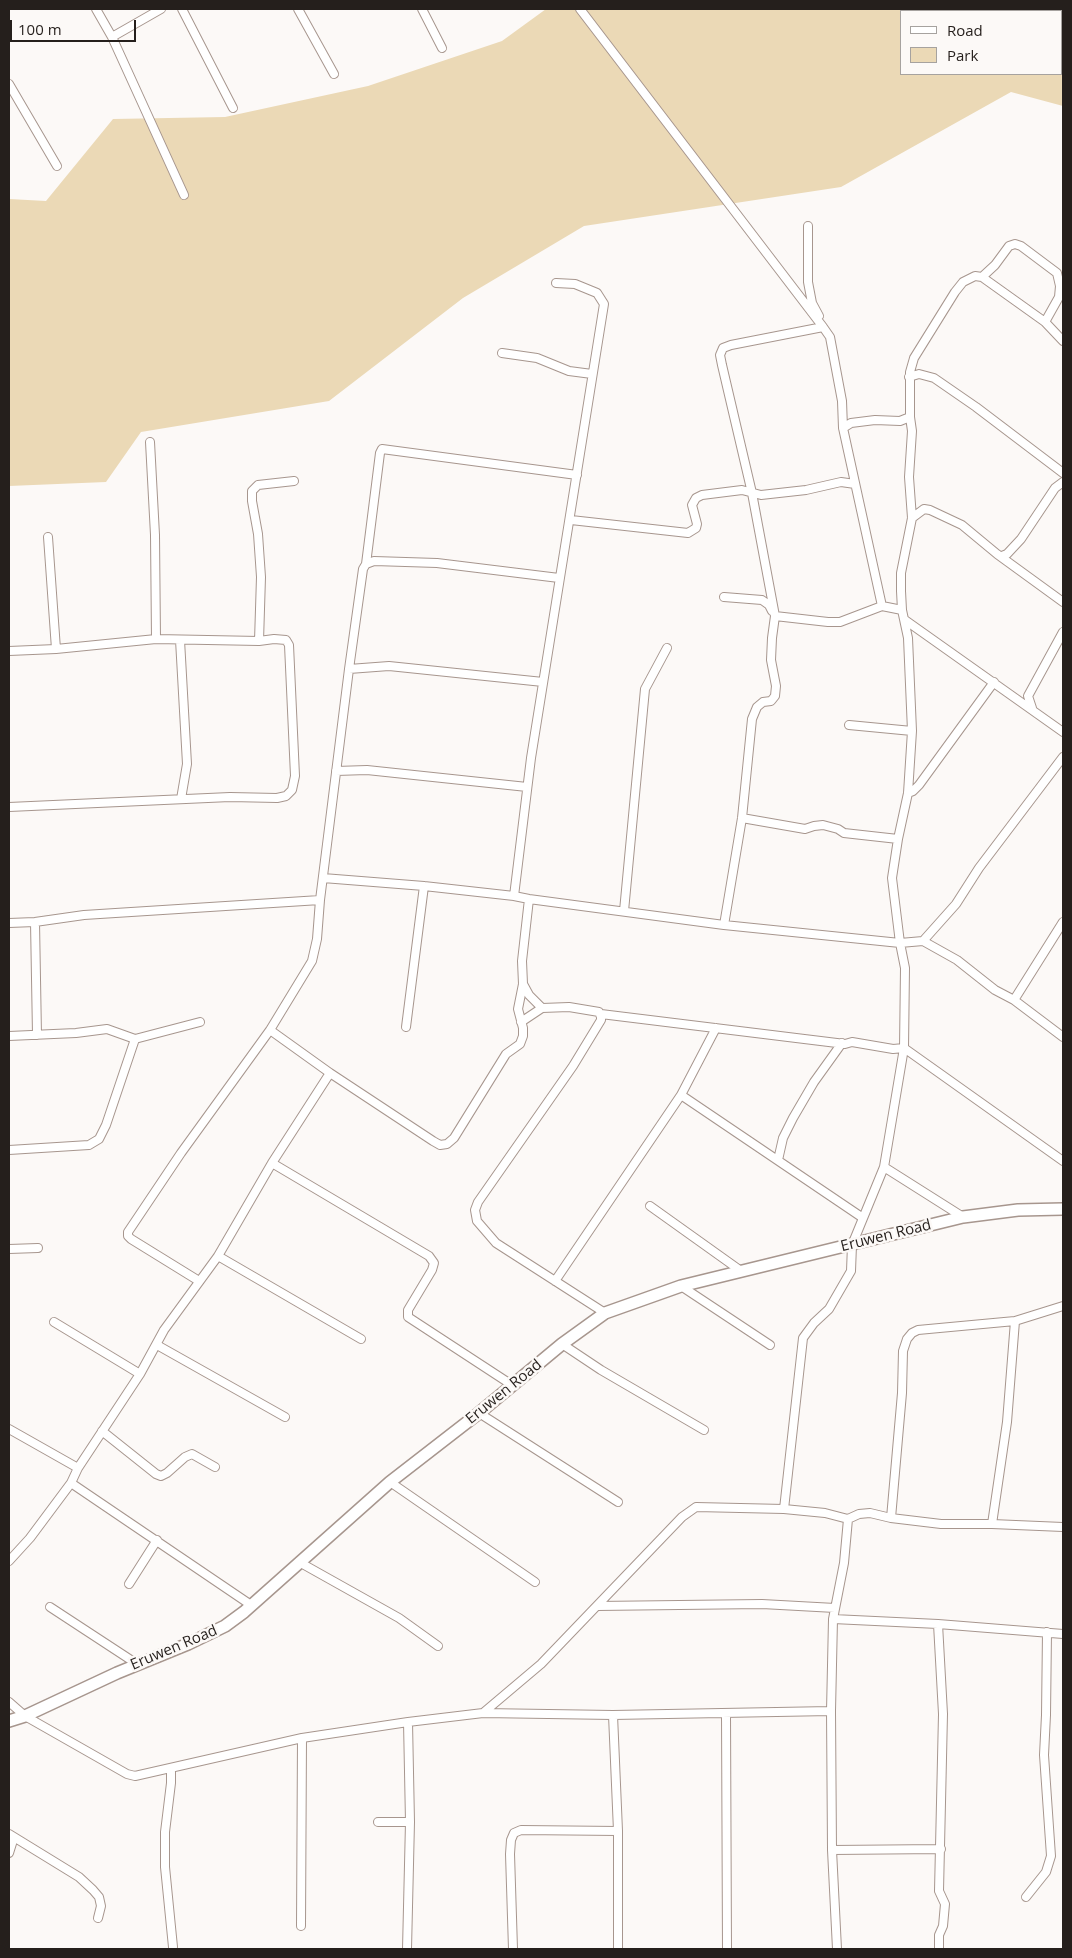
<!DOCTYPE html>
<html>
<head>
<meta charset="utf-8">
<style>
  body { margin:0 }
  #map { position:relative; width:1072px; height:1958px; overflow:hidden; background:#fcf9f7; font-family:"Open Sans",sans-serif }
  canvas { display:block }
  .frame { position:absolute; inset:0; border:10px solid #251f1c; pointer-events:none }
  .legend { position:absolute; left:900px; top:10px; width:162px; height:65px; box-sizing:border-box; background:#fcf9f7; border:1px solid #a6a29f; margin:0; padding:6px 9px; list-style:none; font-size:15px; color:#251f1c }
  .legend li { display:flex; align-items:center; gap:10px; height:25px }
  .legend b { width:25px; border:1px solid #a6a29f }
  .scale { position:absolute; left:10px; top:20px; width:126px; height:22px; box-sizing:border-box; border:2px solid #251f1c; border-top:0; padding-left:6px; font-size:15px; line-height:18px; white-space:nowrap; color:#251f1c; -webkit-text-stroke:4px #fcf9f7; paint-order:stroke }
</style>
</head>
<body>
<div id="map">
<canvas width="1072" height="1958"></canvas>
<div class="frame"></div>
<ul class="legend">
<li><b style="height:6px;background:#fff"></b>Road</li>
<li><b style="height:14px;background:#ebd9b6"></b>Park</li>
</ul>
<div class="scale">100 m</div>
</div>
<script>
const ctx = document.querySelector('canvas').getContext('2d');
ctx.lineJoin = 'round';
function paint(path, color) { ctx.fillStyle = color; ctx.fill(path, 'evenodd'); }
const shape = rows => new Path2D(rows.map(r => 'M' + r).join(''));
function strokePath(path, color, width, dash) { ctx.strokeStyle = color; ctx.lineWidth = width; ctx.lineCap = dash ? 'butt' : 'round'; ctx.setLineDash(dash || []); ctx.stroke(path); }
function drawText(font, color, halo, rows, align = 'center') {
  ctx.font = font + ' "Open Sans",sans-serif'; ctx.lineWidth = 5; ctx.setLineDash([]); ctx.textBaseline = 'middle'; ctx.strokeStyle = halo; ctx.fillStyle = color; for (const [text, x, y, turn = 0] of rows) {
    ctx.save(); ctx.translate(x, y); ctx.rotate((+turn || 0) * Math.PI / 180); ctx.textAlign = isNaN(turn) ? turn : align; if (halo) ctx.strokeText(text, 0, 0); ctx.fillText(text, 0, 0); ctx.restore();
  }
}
paint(shape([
  [546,9,1063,9,1063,106,1011,92,841,187,584,226,463,298,329,401,141,432,106,482,9,486,9,199,46,201,113,119,225,117,368,86,502,41],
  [901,11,1061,11,1061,74,901,74]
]), '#ebd9b6');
const street = shape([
  [96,9,112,37,184,195],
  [182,9,233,108],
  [298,9,334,74],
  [422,9,442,48],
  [580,9,823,327],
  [112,37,161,9],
  [9,84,57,166],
  [808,226,808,282,812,303,819,316],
  [982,277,995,265,1009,246,1015,244,1021,246,1057,273,1060,286,1059,297,1045,322],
  [502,353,537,358,569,371,592,374],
  [909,377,919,374,934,378,976,407,1063,473],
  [843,428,882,606],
  [150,442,155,535,156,639],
  [912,518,924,509,930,510,962,525,997,554,1063,602],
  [571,520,688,533,696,528,697,524,692,505,696,498,702,495,742,490,761,495,806,490,841,482,855,484],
  [48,537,56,649],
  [1002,556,1007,554,1021,539,1055,488,1063,482],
  [366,564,380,453,382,449,577,475],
  [724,597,762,600,769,605,772,611],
  [775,616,828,622,840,622,882,606,902,610],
  [905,620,1063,732],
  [180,640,187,764,181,799],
  [259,641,261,577,258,534,252,501,252,491,258,485,294,481],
  [9,651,56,649,156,639,259,641,274,639,286,640,289,645,295,776,292,790,286,796,277,798,230,797,9,807],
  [349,669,389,666,543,682],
  [1032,708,1028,696,1063,632],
  [849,725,912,731],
  [336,771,367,770,527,787],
  [908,793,913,791,919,785,994,682],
  [742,818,805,829,814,826,823,825,838,829,844,833,898,839],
  [323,878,424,886,514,896,529,899,724,925,900,943,923,941,957,960,995,990,1014,1000,1063,1037],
  [514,896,531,758,604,304,597,293,575,284,556,283],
  [624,911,645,689,667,648],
  [35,922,37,1035],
  [9,923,35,922,84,915,320,900],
  [724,925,742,818,752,719,757,707,763,702,771,701,775,696,776,686,771,660,772,638,775,616,752,493,722,365,720,355,723,348,731,345,823,327,830,337,842,401,843,428,851,423,875,420,900,421,910,417],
  [923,941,956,904,979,868,1063,757],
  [523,984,529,995,542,1008],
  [1014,1000,1063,922],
  [601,1014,845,1044,852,1042,893,1049,904,1048,1063,1161],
  [521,1022,542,1008,569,1007,599,1012,601,1017,601,1020,573,1066,478,1202,475,1210,477,1221,496,1243,605,1313],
  [406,1027,424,886],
  [270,1030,330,1073,433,1141,440,1145,447,1144,454,1138,506,1054,520,1044,523,1036,523,1028,518,1009,523,984,522,961,529,899],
  [9,1036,76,1033,107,1029,135,1039],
  [681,1095,863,1218],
  [9,1150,89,1145,99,1139,106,1125,135,1039,200,1022],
  [778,1160,783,1138,793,1118,814,1082,842,1043],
  [272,1163,429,1256,434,1263,432,1270,408,1310,408,1317,512,1385],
  [884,1167,963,1217],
  [650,1206,741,1271],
  [9,1249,38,1248],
  [218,1256,361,1339],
  [199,1281,131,1239,128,1236,128,1232,181,1153,270,1030,312,961,317,939,320,900,349,669,363,569,366,564,374,561,437,563,559,578],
  [555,1281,681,1095,716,1028],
  [681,1286,770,1345],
  [54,1322,140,1374],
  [562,1344,601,1370,704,1430],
  [157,1345,285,1417],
  [479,1413,618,1502],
  [9,1429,78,1468],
  [102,1431,156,1474,161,1476,167,1473,185,1457,192,1454,215,1467],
  [390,1482,535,1582],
  [71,1483,251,1605],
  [784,1509,803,1338,814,1323,829,1309,851,1271,852,1245,884,1167,904,1048,905,968,900,943,892,878,898,839,908,793,912,731,908,638,902,610,901,591,901,573,912,518,909,477,912,431,910,417,910,372,914,358,955,292,963,282,975,276,982,277,1045,322,1063,341],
  [891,1518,902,1393,903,1351,907,1339,912,1333,918,1330,1015,1321,1063,1306],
  [992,1524,1007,1422,1015,1321],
  [9,1561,30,1538,71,1483,78,1468,140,1374,164,1330,218,1256,272,1163,330,1073],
  [299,1562,399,1618,438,1646],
  [129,1584,157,1540],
  [597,1606,762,1604,835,1608],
  [50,1607,137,1664],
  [833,1619,938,1624,1063,1634],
  [938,1624,943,1714,939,1891,945,1904,943,1926,939,1935,939,1949],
  [9,1702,25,1716,127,1774,135,1776,302,1738,408,1722,483,1713,613,1715,831,1711],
  [483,1713,541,1664,682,1517,696,1507,784,1509,825,1513,848,1519,859,1514,870,1513,891,1518,941,1524,992,1524,1063,1527],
  [726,1714,727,1949],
  [613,1715,618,1831,618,1949],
  [171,1770,171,1783,165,1832,165,1867,173,1947],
  [378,1822,410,1822],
  [9,1834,79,1877,93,1890,99,1897,101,1906,98,1918],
  [832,1850,941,1849],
  [9,1853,14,1837],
  [1026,1897,1046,1872,1051,1856,1044,1755,1046,1715,1047,1632],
  [301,1926,302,1738],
  [407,1949,410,1822,408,1722],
  [513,1949,510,1854,511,1840,514,1833,521,1830,618,1831],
  [837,1949,832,1850,831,1711,833,1619,844,1563,848,1519]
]);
const secondary = shape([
  [9,1721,25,1716,117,1673,188,1644,225,1626,244,1612,390,1482,479,1413,562,1344,605,1313,681,1286,963,1217,1018,1210,1063,1209]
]);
strokePath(street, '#a7968e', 10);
strokePath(secondary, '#a7968e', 14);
strokePath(street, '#fff', 8);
strokePath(secondary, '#fff', 11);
drawText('15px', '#251f1c', '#fcf9f7', [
  ["Eruwen Road",886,1236,-14],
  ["Eruwen Road",504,1392,-39],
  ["Eruwen Road",174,1648,-23]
]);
</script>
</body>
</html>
